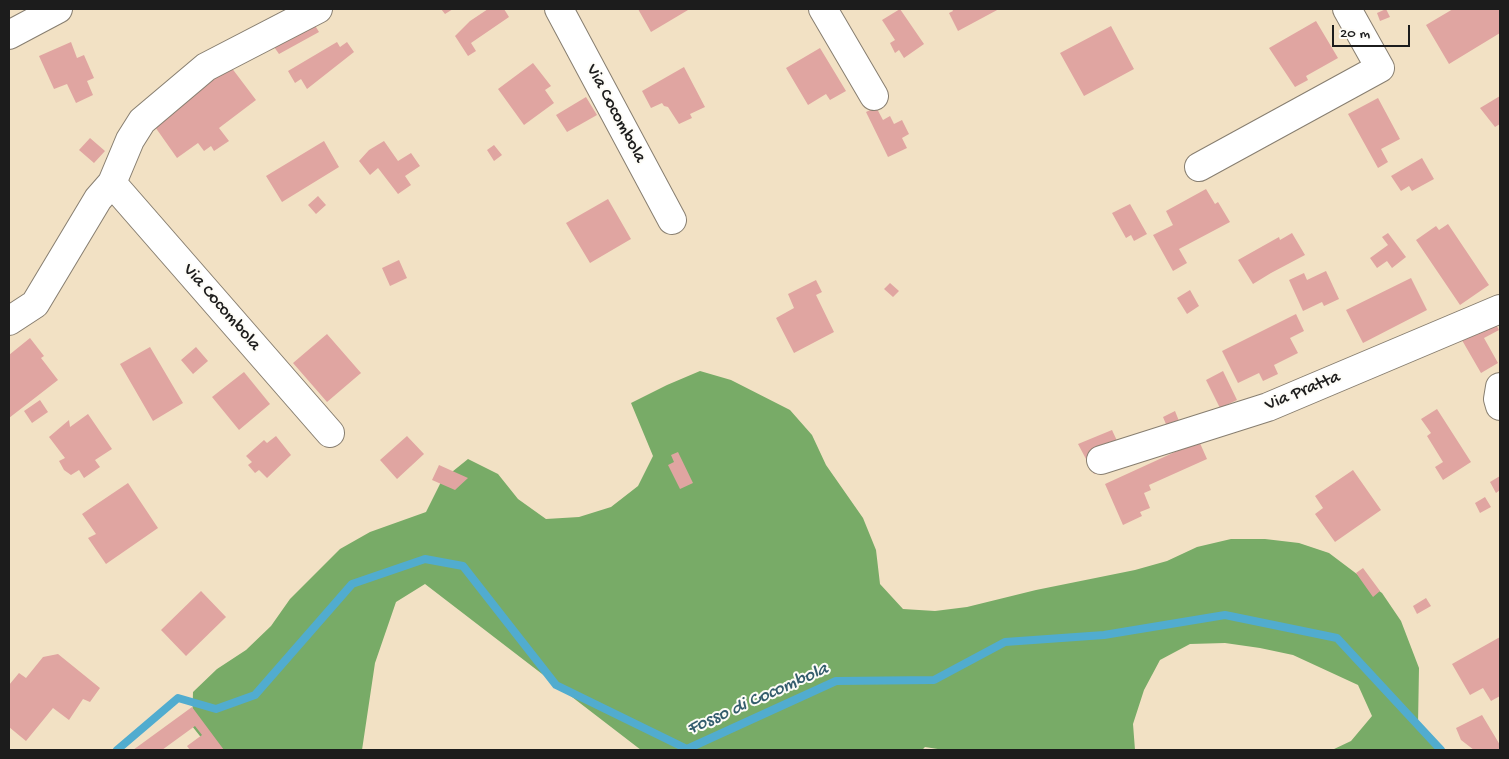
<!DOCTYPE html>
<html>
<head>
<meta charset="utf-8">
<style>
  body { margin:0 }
  #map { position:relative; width:1509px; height:759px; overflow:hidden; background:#f2e1c4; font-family:"Gochi Hand",sans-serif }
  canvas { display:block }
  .frame { position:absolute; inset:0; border:10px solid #1c1c1c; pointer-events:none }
  .scale { position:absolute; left:1332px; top:25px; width:78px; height:22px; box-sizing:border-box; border:2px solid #1c1c1c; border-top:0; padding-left:6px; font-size:15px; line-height:18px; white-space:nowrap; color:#1c1c1c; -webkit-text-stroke:4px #fdfcf7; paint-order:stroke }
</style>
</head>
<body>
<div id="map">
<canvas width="1509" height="759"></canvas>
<div class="frame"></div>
<div class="scale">20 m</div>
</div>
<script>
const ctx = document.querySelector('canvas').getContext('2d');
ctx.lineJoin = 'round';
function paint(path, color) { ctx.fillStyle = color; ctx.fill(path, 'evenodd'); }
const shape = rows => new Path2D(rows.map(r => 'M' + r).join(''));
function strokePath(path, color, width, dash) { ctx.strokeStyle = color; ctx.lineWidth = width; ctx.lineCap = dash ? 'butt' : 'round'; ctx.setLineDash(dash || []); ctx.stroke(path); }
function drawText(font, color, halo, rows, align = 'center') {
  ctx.font = font + ' "Gochi Hand",sans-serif'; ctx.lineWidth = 4; ctx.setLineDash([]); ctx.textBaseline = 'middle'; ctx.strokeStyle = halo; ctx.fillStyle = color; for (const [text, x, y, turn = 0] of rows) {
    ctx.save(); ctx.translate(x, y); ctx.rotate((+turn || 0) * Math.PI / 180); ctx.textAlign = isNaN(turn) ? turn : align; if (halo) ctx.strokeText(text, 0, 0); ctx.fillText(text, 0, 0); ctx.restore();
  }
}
paint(shape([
  [700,371,731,380,790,410,812,435,826,465,863,518,876,550,880,584,903,609,935,611,967,607,1036,590,1135,570,1167,561,1197,547,1231,539,1265,539,1299,543,1329,553,1382,593,1401,621,1419,668,1418,724,1442,750,1332,750,1351,741,1372,716,1358,685,1293,655,1260,648,1225,643,1190,644,1160,660,1144,690,1133,724,1135,750,944,750,925,747,922,750,641,750,425,584,396,602,375,663,362,750,211,750,192,726,193,692,217,669,246,650,271,626,290,599,340,549,370,532,426,512,442,480,468,459,498,474,518,499,546,519,579,517,611,507,638,486,653,456,631,403,667,385]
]), '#78ab67');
strokePath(shape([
  [117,750,178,698,216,709,255,695,352,584,425,559,463,566,556,685,687,749,836,681,934,680,1005,642,1104,635,1225,615,1337,638,1441,750]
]), '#51accf', 8);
paint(shape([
  [441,9,453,9,445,14],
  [488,9,504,9,509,17,471,43,476,51,468,56,455,36,470,21],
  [638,9,687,9,688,10,651,32],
  [900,9,924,44,904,58,899,50,895,53,890,43,895,40,882,20],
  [952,9,999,9,958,31,949,13,953,11],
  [1386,9,1390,17,1380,21,1377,13],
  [1453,9,1500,9,1500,33,1449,64,1426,25],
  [311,19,319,32,279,54,272,44],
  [1316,21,1338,58,1306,76,1308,80,1295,87,1269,48],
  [1111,26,1134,69,1084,96,1060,53],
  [71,42,77,58,84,55,94,78,87,81,93,95,76,103,67,84,54,89,39,56],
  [337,42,340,47,347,42,354,52,307,89,301,79,295,83,288,71],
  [820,48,846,91,830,100,826,94,808,105,786,68],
  [533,63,551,86,545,90,554,103,524,125,498,89],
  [231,67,256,100,219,128,229,141,214,151,211,146,204,151,198,143,177,158,153,124],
  [684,67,705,107,690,114,692,118,679,124,668,107,664,106,662,103,651,108,642,91],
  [1500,96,1500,124,1495,127,1480,108],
  [586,97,597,115,567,132,556,115],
  [1378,98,1400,139,1381,149,1388,162,1378,168,1348,114],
  [876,107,883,120,890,116,894,124,902,120,909,134,902,138,907,148,888,157,866,112],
  [90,138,105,151,94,163,79,150],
  [324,141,339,167,282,202,266,176],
  [384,141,398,161,411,153,420,166,405,176,411,185,398,194,378,168,370,175,359,161,369,150],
  [494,145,502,155,494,161,487,150],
  [1422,158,1434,179,1412,191,1409,186,1401,191,1391,176],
  [1206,189,1215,204,1218,202,1230,222,1179,249,1187,263,1173,271,1153,235,1173,225,1166,211],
  [318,196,326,205,316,214,308,205],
  [608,199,631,239,590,263,566,223],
  [1130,204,1147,234,1134,241,1131,235,1126,238,1112,213],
  [1448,224,1489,285,1460,305,1416,240,1436,226,1439,230],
  [1292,233,1305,255,1271,273,1253,284,1238,260,1279,237,1280,240],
  [1388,233,1406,257,1392,268,1387,261,1377,268,1370,258,1388,245,1382,237],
  [399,260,407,278,390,286,382,268],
  [1326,271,1339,299,1324,306,1322,302,1303,311,1289,280,1304,273,1307,280],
  [1411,278,1427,310,1363,343,1346,310],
  [816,280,822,292,816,295,834,332,794,353,776,318,794,308,788,294],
  [890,283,899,291,893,297,884,289],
  [1190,290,1199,306,1187,314,1177,298],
  [1296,314,1304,331,1290,338,1298,353,1274,365,1278,374,1263,381,1259,373,1238,383,1222,351],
  [1494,321,1499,330,1484,338,1498,363,1481,373,1459,335],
  [327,334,361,373,327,402,293,363],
  [30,338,44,356,41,358,58,380,9,418,9,355],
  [150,347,183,403,153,421,120,364],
  [196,347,208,361,193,374,181,360],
  [1223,371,1237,400,1220,408,1206,380],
  [244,372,270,404,239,430,212,397],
  [40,400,48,412,32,423,24,411],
  [1437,409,1471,462,1443,480,1435,467,1443,462,1427,436,1431,433,1421,419],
  [1175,411,1179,421,1191,416,1197,430,1168,429,1163,417],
  [88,414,112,449,95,460,100,467,84,478,79,470,71,475,64,470,59,461,65,458,49,437,69,420,70,427],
  [1112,430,1125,458,1094,474,1078,444],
  [276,436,291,455,267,478,259,470,255,473,248,465,252,462,246,456,264,440,267,443],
  [407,436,424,454,397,479,380,460],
  [1199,441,1207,459,1149,485,1151,490,1144,493,1150,508,1140,512,1142,516,1123,525,1105,484],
  [678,452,693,483,680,489,668,465,674,462,671,455],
  [439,465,468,478,455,490,432,480],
  [1353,470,1381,510,1335,542,1315,514,1323,508,1315,496],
  [1500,476,1500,490,1496,493,1490,482],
  [128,483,158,528,106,564,88,538,96,534,82,514],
  [1485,497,1491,507,1480,513,1475,503],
  [1363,568,1380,591,1373,597,1356,573],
  [201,591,226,617,186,656,161,630],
  [1426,598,1431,606,1417,614,1413,606],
  [1500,637,1500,696,1491,701,1483,688,1470,695,1452,664],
  [58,654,100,688,90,702,83,699,69,720,53,708,26,741,9,727,9,685,19,673,26,678,43,657],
  [192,707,224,750,190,750,187,746,202,735,195,726,162,750,133,750],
  [1482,715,1500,745,1500,750,1474,750,1461,740,1456,728]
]), '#e0a5a1');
const minor = shape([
  [559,9,672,220],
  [823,9,874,96],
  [1199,167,1380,68,1347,9],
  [112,183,330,433],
  [9,321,35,304,98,199,112,183,130,140,142,121,206,67,318,9],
  [1500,387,1498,399,1500,406],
  [1101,460,1268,407,1500,309]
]);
const tertiary = shape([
  [9,35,58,9]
]);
strokePath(minor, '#877e70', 30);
strokePath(tertiary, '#877e70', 30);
strokePath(minor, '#fff', 28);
strokePath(tertiary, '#fff', 28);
drawText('18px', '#1c1c1c', '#fdfcf7', [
  ["Via Cocombola",615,114,62],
  ["Via Cocombola",221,308,49],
  ["Via Pratta",1303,392,-22]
]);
drawText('italic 19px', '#345d6d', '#fdfcf7', [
  ["Fosso di Cocombola",758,700,-24]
]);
</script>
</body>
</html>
